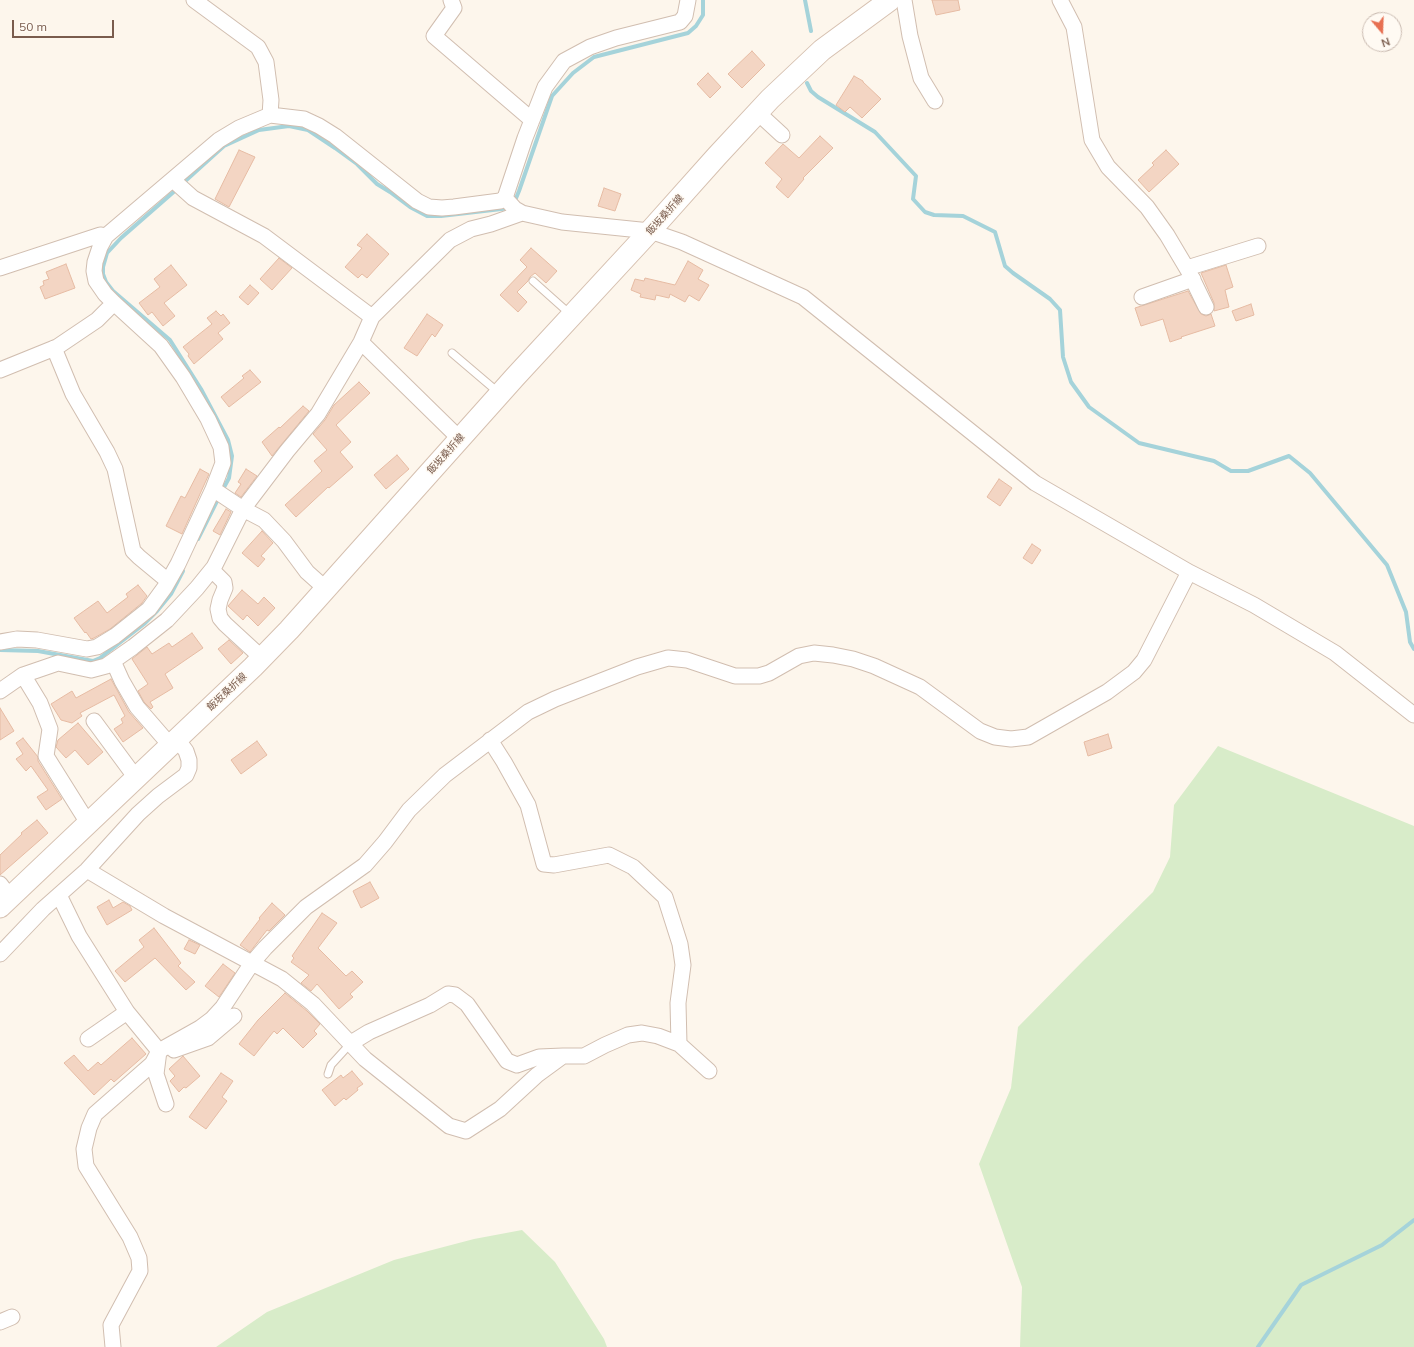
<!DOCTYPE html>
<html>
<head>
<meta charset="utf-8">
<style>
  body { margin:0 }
  #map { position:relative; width:1414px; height:1347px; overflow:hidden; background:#fdf6ec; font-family:Mulish,sans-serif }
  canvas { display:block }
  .north { position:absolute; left:1362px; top:12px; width:40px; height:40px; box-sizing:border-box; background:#fffaf3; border:1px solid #cabbb1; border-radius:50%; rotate:161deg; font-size:11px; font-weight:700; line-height:16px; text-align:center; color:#7a5c4d }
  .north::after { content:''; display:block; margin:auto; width:14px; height:18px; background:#e76f51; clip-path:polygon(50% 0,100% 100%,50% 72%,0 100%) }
  .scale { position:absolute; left:12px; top:20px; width:102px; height:18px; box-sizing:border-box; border:2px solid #7a5c4d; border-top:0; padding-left:5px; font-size:12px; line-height:14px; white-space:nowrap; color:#7a5c4d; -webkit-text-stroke:3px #fffaf3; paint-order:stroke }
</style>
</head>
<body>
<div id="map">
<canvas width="1414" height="1347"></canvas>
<div class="north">N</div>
<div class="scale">50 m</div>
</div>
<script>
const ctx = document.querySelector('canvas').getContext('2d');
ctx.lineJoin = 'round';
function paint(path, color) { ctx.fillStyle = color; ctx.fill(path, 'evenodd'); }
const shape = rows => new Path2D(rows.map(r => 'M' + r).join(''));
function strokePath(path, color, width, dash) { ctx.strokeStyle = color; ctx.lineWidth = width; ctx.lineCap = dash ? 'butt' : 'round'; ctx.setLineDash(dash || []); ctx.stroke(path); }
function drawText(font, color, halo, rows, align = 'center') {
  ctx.font = font + ' Mulish,"Noto Sans JP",sans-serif'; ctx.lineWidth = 3; ctx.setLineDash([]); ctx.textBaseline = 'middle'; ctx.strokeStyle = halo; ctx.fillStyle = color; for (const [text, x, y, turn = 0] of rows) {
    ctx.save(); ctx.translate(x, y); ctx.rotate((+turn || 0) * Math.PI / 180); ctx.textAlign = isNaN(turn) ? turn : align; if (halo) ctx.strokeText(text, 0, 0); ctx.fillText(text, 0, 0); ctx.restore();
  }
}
paint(shape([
  [1218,746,1414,826,1414,1347,1020,1347,1022,1287,979,1164,1011,1088,1018,1027,1083,961,1153,892,1170,857,1174,805],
  [522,1230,555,1262,604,1339,607,1347,216,1347,267,1312,394,1260,474,1239]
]), '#d8ecc9');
strokePath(shape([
  [805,0,811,31],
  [807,83,811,91,818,97,875,132,916,176,913,199,925,212,934,215,963,216,995,232,1005,266,1013,273,1050,299,1060,310,1063,357,1071,382,1089,407,1139,443,1214,461,1231,471,1248,471,1289,456,1310,473,1387,565,1406,612,1410,642,1414,649],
  [182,184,224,146,259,130,289,126,308,130,335,148,357,164,377,184,390,192,410,207,427,216,441,216,510,208],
  [177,189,121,238,107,253,103,267,103,274,106,282,113,291,170,340,201,389,228,440,232,456,229,478,222,491],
  [514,203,519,191,552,96,573,73,594,57,688,33,696,26,703,15,703,0],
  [198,539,219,497],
  [0,650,38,651,93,661,100,658,144,624,157,611,171,594,183,571],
  [1258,1347,1301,1285,1382,1245,1414,1220]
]), '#a5d3da', 4);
const building = shape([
  [932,0,958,0,960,10,936,15,932,0],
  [752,51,765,65,742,88,728,74,752,51],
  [708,73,721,87,710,98,697,84,708,73],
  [854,76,863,81,863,82,881,99,862,118,850,107,845,112,836,105,854,76],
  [820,136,833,148,803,178,804,179,788,198,776,187,782,179,765,163,783,144,799,158,820,136],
  [239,150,255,157,229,207,215,199,239,150],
  [1166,150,1179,164,1149,192,1138,180,1154,165,1152,163,1166,150],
  [604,188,621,194,615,211,598,206,604,188],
  [367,234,389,254,367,278,362,274,358,278,345,267,362,248,357,245,367,234],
  [531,248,557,271,546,283,535,273,530,277,528,281,517,292,527,302,518,312,500,295,527,267,520,260,531,248],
  [279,258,292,268,272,290,260,279,279,258],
  [688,261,703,270,698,279,709,285,699,301,689,295,685,302,670,294,669,298,656,295,655,300,640,297,641,294,631,290,635,279,644,281,645,278,675,285,688,261],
  [66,264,75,288,45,299,40,287,44,285,43,281,49,279,46,272,66,264],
  [171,265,187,285,164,303,175,316,163,326,152,312,148,315,139,303,160,287,154,279,171,265],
  [1226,265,1233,287,1225,290,1229,307,1214,311,1214,303,1201,273,1226,265],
  [250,285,259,293,248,305,239,297,250,285],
  [1188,291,1201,314,1206,316,1211,314,1215,326,1181,337,1182,338,1170,342,1163,319,1141,326,1135,308,1188,291],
  [1251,304,1254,315,1236,321,1232,311,1251,304],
  [216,311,221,316,223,314,230,323,218,333,223,339,194,364,188,356,189,354,183,347,212,324,207,318,216,311],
  [427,314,443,325,435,337,432,334,417,356,404,348,427,314],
  [250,370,261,382,229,407,221,397,244,378,242,376,250,370],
  [359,382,370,393,336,425,351,442,340,452,353,467,329,488,328,487,296,517,285,505,322,471,314,461,327,450,313,434,325,420,334,405,359,382],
  [303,406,309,411,272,456,262,442,279,427,280,428,303,406],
  [397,455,409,469,386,489,374,475,397,455],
  [200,469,209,474,182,534,166,526,181,496,185,498,200,469],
  [246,469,257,476,241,497,235,493,241,484,238,482,246,469],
  [999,479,1012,488,1000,506,987,497,999,479],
  [226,509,231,512,220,535,213,531,226,509],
  [262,531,273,543,261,556,265,559,258,567,242,553,262,531],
  [1032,544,1041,550,1032,564,1023,558,1032,544],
  [138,585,147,596,142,603,110,629,94,638,91,639,86,632,85,633,74,618,98,601,107,613,128,597,126,594,138,585],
  [242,590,258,604,264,597,275,608,258,626,247,615,243,620,228,606,242,590],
  [192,633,203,648,165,674,173,688,150,702,153,707,151,709,144,702,138,691,148,684,132,659,147,647,152,654,169,643,172,647,192,633],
  [229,640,243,653,231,664,218,649,229,640],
  [111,679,129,712,143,728,123,742,114,729,123,723,121,719,125,716,114,695,80,713,82,716,72,723,61,720,51,704,72,691,76,698,111,679],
  [0,708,14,731,0,740,0,708],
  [78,723,103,752,88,765,75,750,66,758,56,747,58,740,78,723],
  [1108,734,1112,748,1088,756,1084,742,1108,734],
  [23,738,38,757,38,761,62,799,46,810,37,797,48,790,31,766,26,771,16,759,23,754,16,743,23,738],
  [257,741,267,755,241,774,231,760,257,741],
  [37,820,48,833,0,875,0,855,22,834,21,833,37,820],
  [370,882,379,898,361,908,353,891,370,882],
  [109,900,113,908,123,902,130,906,132,910,107,925,97,907,109,900],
  [272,903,285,915,269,931,267,930,250,952,240,945,260,919,259,918,272,903],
  [322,913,337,923,318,948,346,976,352,971,363,982,350,994,353,997,339,1009,317,984,311,991,301,983,309,975,291,962,294,958,292,956,322,913],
  [154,928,181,963,178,966,195,982,186,990,155,958,125,982,115,971,144,947,139,940,154,928],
  [189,940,200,945,195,954,184,949,189,940],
  [223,964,235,973,219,997,205,986,223,964],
  [285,993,307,1011,320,1024,314,1031,317,1034,303,1048,283,1028,277,1034,274,1031,254,1056,239,1044,258,1020,285,993],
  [132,1038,146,1054,114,1082,111,1079,94,1095,64,1063,74,1055,88,1071,98,1062,101,1065,132,1038],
  [183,1056,200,1076,186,1088,184,1087,179,1092,170,1081,175,1076,169,1069,183,1056],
  [352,1071,363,1084,357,1088,358,1090,346,1100,344,1098,335,1106,322,1090,341,1075,343,1078,352,1071],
  [221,1073,233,1081,222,1097,227,1101,206,1129,189,1117,221,1073]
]);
paint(building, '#f3d5c3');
strokePath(building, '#e6bba3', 1);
const service = shape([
  [533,281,570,314],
  [452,353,499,393],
  [328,1074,331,1065,351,1043]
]);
const minor = shape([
  [194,0,258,47,266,62,271,100,270,115],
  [451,0,454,8,434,36,532,120],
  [904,0,910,36,921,78,935,101],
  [1060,0,1074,27,1092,140,1108,167,1147,207,1167,235,1189,272,1206,307],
  [757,112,782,135],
  [173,180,193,198,264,236,372,317],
  [505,198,515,209,522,213,562,222,650,231,682,242,803,297,1035,483,1189,572,1254,605,1335,653,1414,715],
  [0,268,100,235,106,236],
  [1187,268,1258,246],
  [1142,297,1193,279],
  [361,342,460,439],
  [54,348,73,394,107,452,115,469,133,551,139,557,168,581],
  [0,370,57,347,97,320,114,303],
  [213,489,243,509,264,520,284,541,307,572,326,589],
  [212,570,224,582,225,588,220,600,218,609,220,618,225,624,262,658],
  [0,642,17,639,37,640,87,649,97,647,115,636,149,609,165,587,178,564,213,489,223,463,221,447,208,419,183,377,161,346,114,303,105,294,96,281,94,271,95,262,100,247,106,236,219,140,239,128,270,115,304,119,319,126,335,136,417,201,429,207,442,208,454,207,500,201,505,198,525,138,545,87,564,61,590,47,616,38,680,22,685,16,688,0],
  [113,661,122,681,137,707,170,745],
  [23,675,40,703,50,729,46,756,88,823],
  [0,691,23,675,58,663,91,670,106,666,133,647,167,620,197,588,214,567,243,509,287,451,318,414,361,342,372,317,450,240,471,229,491,224,522,213],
  [94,721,136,778],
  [490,740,504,762,528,805,544,864,554,865,609,855,633,867,665,897,680,944,683,965,678,1003,679,1044,709,1071],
  [87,870,164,916,282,979,313,1004,365,1059,449,1126,466,1131,500,1109,537,1075,563,1056,584,1056,605,1045,628,1035,642,1033,658,1036,679,1044],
  [0,884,10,897],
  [59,895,79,936,127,1012,159,1051,156,1074,166,1104],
  [0,954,43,909,87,870,138,814,158,796,186,775,189,768,189,760,186,751,177,739],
  [88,1039,127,1012],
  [351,1043,369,1032,430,1005,448,994,455,995,467,1004,507,1061,517,1065,539,1057,563,1056],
  [174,1050,208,1038,234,1016],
  [0,1322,12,1317],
  [113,1347,111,1325,140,1271,139,1258,130,1237,86,1166,84,1149,89,1128,95,1114,152,1064,159,1051,200,1028,212,1019,223,1007,252,963,265,948,306,907,365,865,385,842,409,810,445,775,528,712,555,699,637,667,668,658,687,660,735,676,759,676,769,673,799,656,814,653,833,655,853,659,874,666,920,687,980,731,995,737,1011,739,1028,737,1107,692,1134,672,1144,660,1189,572]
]);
const secondary = shape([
  [0,907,253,667,289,630,515,377,650,231,717,156,770,99,822,50,890,0]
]);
strokePath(service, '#d1beb0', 9);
strokePath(minor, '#d1beb0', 17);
strokePath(secondary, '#d6c0b0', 23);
strokePath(service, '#fff', 7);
strokePath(minor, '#fff', 15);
strokePath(secondary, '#fff', 21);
drawText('10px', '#7a5c4d', '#fffaf3', [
  ["飯坂桑折線",665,215,-48],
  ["飯坂桑折線",446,454,-48],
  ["飯坂桑折線",227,692,-43]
]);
</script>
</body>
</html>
